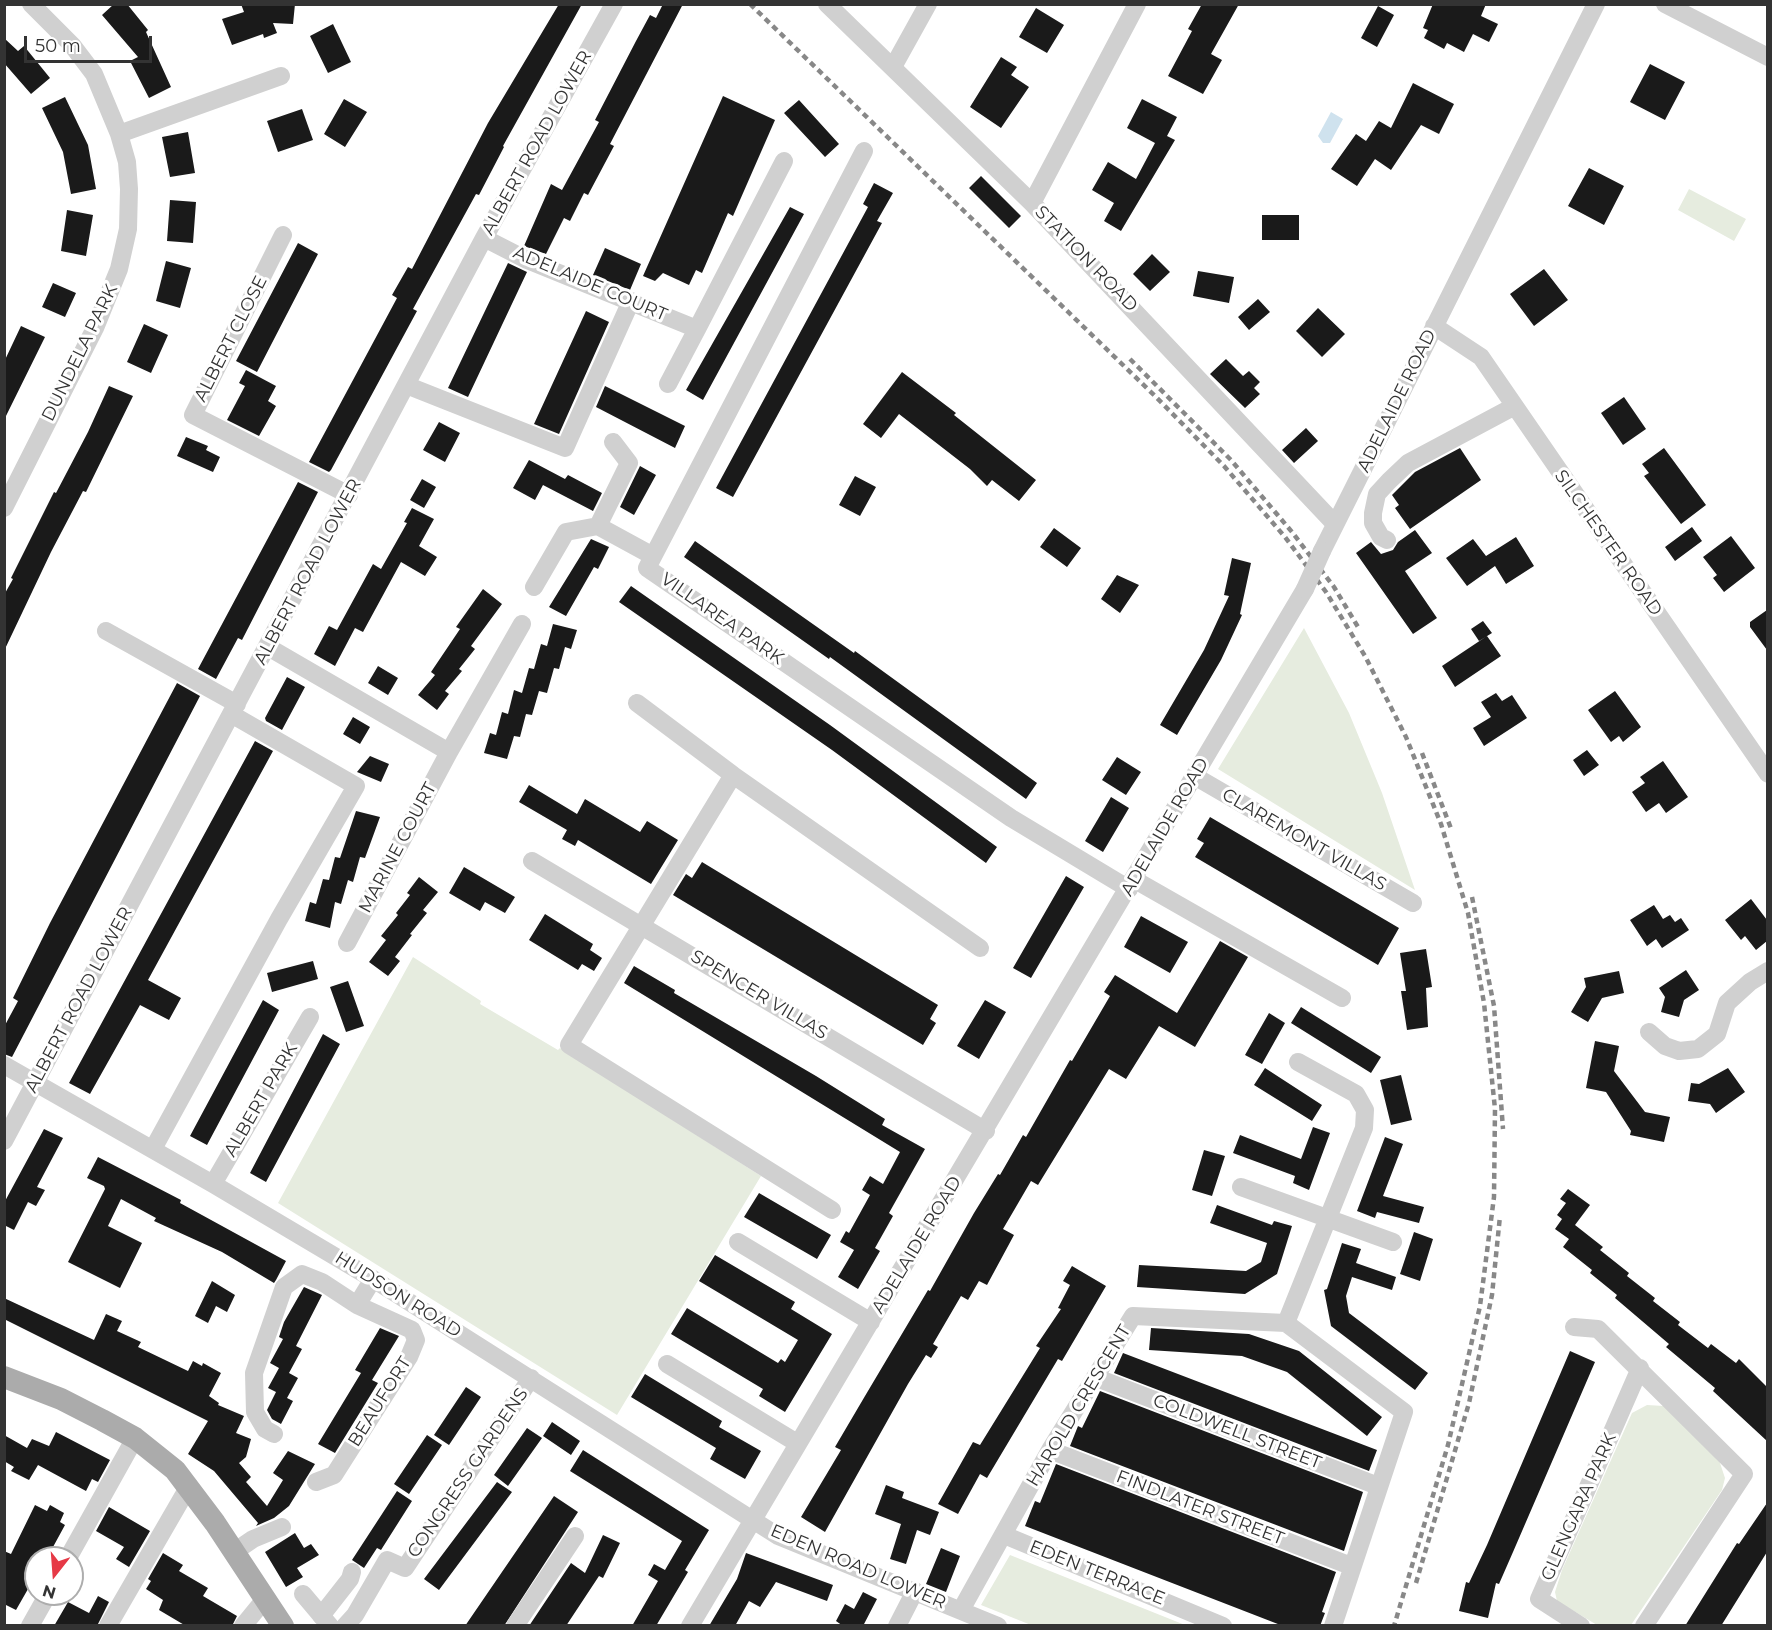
<!DOCTYPE html>
<html>
<head>
<meta charset="utf-8">
<style>
  body { margin:0 }
  #map { position:relative; width:1772px; height:1630px; overflow:hidden; background:#fff; font-family:Montserrat,sans-serif }
  canvas { display:block }
  .frame { position:absolute; inset:0; border:6px solid #333; pointer-events:none }
  .north { position:absolute; left:24px; top:1546px; width:60px; height:60px; box-sizing:border-box; background:#fff; border:2px solid #adadad; border-radius:50%; rotate:197deg; font-size:16px; font-weight:700; line-height:24px; text-align:center; color:#333 }
  .north::after { content:''; display:block; margin:auto; width:21px; height:27px; background:#e63946; clip-path:polygon(50% 0,100% 100%,50% 72%,0 100%) }
  .scale { position:absolute; left:24px; top:36px; width:128px; height:27px; box-sizing:border-box; border:3px solid #333; border-top:0; padding-left:8px; font-size:18px; line-height:21px; white-space:nowrap; color:#333; -webkit-text-stroke:4px #fff; paint-order:stroke }
</style>
</head>
<body>
<div id="map">
<canvas width="1772" height="1630"></canvas>
<div class="frame"></div>
<div class="north">N</div>
<div class="scale">50 m</div>
</div>
<script>
const ctx = document.querySelector('canvas').getContext('2d');
ctx.lineJoin = 'round';
function paint(path, color) { ctx.fillStyle = color; ctx.fill(path, 'evenodd'); }
const shape = rows => new Path2D(rows.map(r => 'M' + r).join(''));
function strokePath(path, color, width, dash) { ctx.strokeStyle = color; ctx.lineWidth = width; ctx.lineCap = dash ? 'butt' : 'round'; ctx.setLineDash(dash || []); ctx.stroke(path); }
function drawText(font, color, halo, rows, align = 'center') {
  ctx.font = font + ' Montserrat,sans-serif'; ctx.lineWidth = 6; ctx.setLineDash([]); ctx.textBaseline = 'middle'; ctx.strokeStyle = halo; ctx.fillStyle = color; for (const [text, x, y, turn = 0] of rows) {
    ctx.save(); ctx.translate(x, y); ctx.rotate((+turn || 0) * Math.PI / 180); ctx.textAlign = isNaN(turn) ? turn : align; if (halo) ctx.strokeText(text, 0, 0); ctx.fillText(text, 0, 0); ctx.restore();
  }
}
paint(shape([
  [1689,189,1746,219,1734,241,1678,210],
  [1304,628,1349,713,1382,793,1415,890,1218,769],
  [413,957,481,1001,480,1004,558,1050,560,1048,761,1176,617,1415,278,1203],
  [1647,1405,1664,1406,1719,1460,1725,1478,1722,1490,1631,1625,1597,1625,1557,1601,1555,1592,1562,1570,1632,1413],
  [1010,1555,1185,1625,1031,1625,981,1605]
]), '#e6ecdf');
paint(shape([
  [1331,112,1343,119,1330,143,1323,143,1318,136]
]), '#cfe2ee');
paint(shape([
  [114,4,127,4,148,30,146,32,171,87,149,98,130,61,138,57,102,15],
  [241,4,295,4,293,24,273,23,277,33,264,38,263,34,232,45,222,19,244,12],
  [559,4,582,4,503,146,504,147,479,195,476,194,413,309,417,311,331,470,329,472,309,462,397,298,392,295,408,267,412,269,488,123],
  [663,4,683,4,610,144,614,146,588,195,584,193,570,221,564,218,546,254,524,246,551,184,562,190,599,122,595,120,636,41,650,15,656,18],
  [1202,4,1239,4,1211,54,1222,60,1203,94,1168,76,1192,31,1188,29],
  [1433,4,1486,4,1481,16,1498,24,1489,42,1473,34,1464,52,1447,43,1444,49,1424,38,1428,30,1423,28],
  [1378,6,1394,15,1377,47,1361,38],
  [1036,8,1064,25,1047,53,1019,37],
  [333,24,351,62,328,73,310,36],
  [4,38,18,51,24,46,50,78,31,94,4,63],
  [1001,57,1017,67,1011,75,1029,87,1001,128,970,107],
  [1650,64,1685,82,1665,120,1630,102],
  [1413,83,1454,104,1439,134,1421,125,1391,170,1375,159,1357,186,1331,169,1356,134,1366,141,1379,121,1391,128],
  [723,96,775,120,733,216,728,213,702,273,696,270,689,285,663,273,655,281,643,276],
  [65,97,88,145,96,189,71,194,63,152,42,108],
  [344,99,367,112,345,147,324,134],
  [1142,99,1177,117,1167,136,1175,140,1121,231,1104,221,1114,203,1092,190,1108,162,1136,179,1155,143,1127,128],
  [799,100,839,144,825,157,784,113],
  [302,109,313,140,278,152,267,121],
  [188,132,195,173,170,177,162,137],
  [1589,168,1624,186,1604,225,1568,206],
  [981,176,1021,216,1009,228,969,188],
  [874,183,893,193,877,221,882,223,733,497,716,488,868,207,863,204],
  [170,200,196,202,193,243,167,241],
  [790,207,804,214,703,400,686,390],
  [67,210,93,215,86,256,61,251],
  [1262,215,1299,215,1299,240,1262,240],
  [298,243,318,254,257,372,236,361],
  [605,248,641,264,630,290,593,275],
  [1152,254,1170,272,1150,291,1133,274],
  [166,261,191,268,180,308,156,301],
  [508,263,527,272,468,397,448,388],
  [1544,269,1568,300,1534,326,1510,294],
  [1198,271,1234,277,1229,303,1193,296],
  [53,283,76,293,65,317,42,307],
  [1258,299,1270,312,1249,330,1238,317],
  [1318,308,1345,334,1322,357,1296,331],
  [586,311,609,322,559,434,534,424],
  [144,324,168,335,151,373,127,362],
  [21,326,45,337,4,420,4,362],
  [1226,359,1243,376,1249,371,1260,382,1254,388,1260,394,1245,408,1210,374],
  [246,370,276,386,268,401,276,406,259,436,227,420,245,386,239,383],
  [902,372,956,413,954,415,1036,480,1019,501,992,480,987,486,970,469,899,414,881,438,863,424],
  [109,386,133,396,86,492,83,491,51,552,4,651,4,595,13,579,11,578,54,492,56,493,88,432],
  [605,386,685,426,675,448,596,407],
  [1624,397,1646,429,1623,445,1601,413],
  [439,422,460,433,445,462,423,450],
  [1306,428,1318,441,1294,463,1282,450],
  [186,437,208,446,206,450,220,457,213,472,177,456],
  [1460,448,1481,480,1410,529,1395,508,1399,505,1392,495,1415,472],
  [1664,448,1706,505,1681,524,1644,476,1649,473,1642,464],
  [529,460,565,479,568,475,602,493,593,511,543,485,535,500,513,488],
  [640,466,656,475,634,515,620,507],
  [855,476,876,487,860,516,839,505],
  [422,479,436,487,424,508,410,500],
  [298,482,318,492,242,640,238,638,216,679,198,669],
  [412,508,434,519,419,546,437,557,425,576,401,562,363,632,355,628,335,666,314,654,329,626,337,630,373,564,381,569,407,523,404,522],
  [1692,527,1702,541,1675,561,1665,547],
  [1054,528,1081,548,1067,567,1040,547],
  [1415,530,1432,553,1405,571,1437,618,1413,634,1356,553,1371,542,1381,554,1393,550,1398,542],
  [1731,536,1755,568,1724,592,1713,578,1717,575,1703,557],
  [1516,537,1534,566,1506,584,1495,566,1467,586,1446,558,1473,539,1486,556],
  [591,539,609,547,598,569,594,567,566,616,549,607],
  [695,541,854,653,855,651,1037,783,1026,799,830,657,829,659,684,557],
  [1232,558,1251,563,1240,614,1242,615,1221,660,1177,735,1160,725,1204,650,1229,596,1224,595],
  [1117,575,1139,585,1120,613,1101,599],
  [631,586,830,725,997,847,986,863,832,750,619,602],
  [483,589,502,604,471,646,475,649,459,669,462,671,445,691,449,694,437,710,418,695,435,675,431,672,460,629,456,627],
  [1767,610,1767,650,1750,627,1750,622],
  [1483,621,1492,633,1479,641,1471,629],
  [553,624,577,630,571,649,565,647,559,669,554,668,547,693,539,691,532,715,526,714,520,737,514,736,507,759,484,753,490,733,496,735,502,712,508,714,514,690,522,693,529,668,534,669,541,644,547,646],
  [1487,636,1501,656,1455,687,1442,666],
  [378,666,398,678,388,695,368,683],
  [287,677,305,687,282,730,266,721,265,718],
  [177,683,200,696,12,1057,4,1054,4,1027,18,1001,13,998,50,923],
  [1615,691,1641,727,1623,742,1619,736,1611,742,1588,710],
  [1496,693,1502,701,1512,695,1527,718,1484,746,1473,728,1491,717,1481,702],
  [353,717,370,727,360,744,343,734],
  [255,741,273,751,148,980,181,998,169,1020,140,1005,90,1094,69,1083],
  [1587,750,1599,765,1584,776,1573,760],
  [370,756,389,764,381,782,357,772],
  [1117,757,1141,772,1126,795,1102,780],
  [1663,761,1688,797,1666,813,1659,803,1646,812,1632,792,1645,783,1640,777],
  [529,785,577,814,585,799,640,832,647,821,678,840,651,884,578,840,575,846,562,839,567,830,519,802],
  [1111,797,1129,808,1103,852,1085,841],
  [356,811,380,817,365,858,360,857,353,882,348,880,341,904,335,902,330,928,305,921,310,902,316,904,323,879,329,880,335,857,340,858],
  [1210,817,1399,928,1378,965,1195,857,1204,843,1197,839],
  [702,862,938,1005,930,1019,936,1023,923,1045,673,895,686,874,692,878],
  [464,867,515,897,505,913,485,902,480,911,449,893],
  [1066,876,1084,887,1031,978,1013,968],
  [419,877,438,892,423,910,427,913,410,934,412,935,395,957,400,961,388,976,369,962,386,940,381,936,398,915,396,913,410,895,407,893],
  [1751,899,1767,920,1767,941,1756,950,1745,936,1741,940,1725,920],
  [1654,905,1663,919,1670,915,1675,922,1681,918,1689,930,1662,948,1656,939,1647,946,1630,920],
  [545,914,593,944,590,950,602,958,594,971,582,964,578,970,529,940],
  [1141,916,1188,942,1170,973,1124,947],
  [1220,941,1248,957,1195,1047,1159,1026,1126,1079,1109,1069,1038,1185,1031,1181,1013,1212,1003,1229,1014,1235,987,1285,979,1281,968,1300,961,1296,933,1344,938,1347,931,1358,926,1355,908,1384,825,1532,801,1517,841,1450,835,1447,865,1396,928,1290,930,1291,974,1213,998,1174,1000,1175,1023,1135,1026,1137,1070,1060,1072,1061,1110,996,1104,992,1115,975,1177,1013],
  [1426,949,1432,987,1426,988,1428,1027,1407,1030,1401,991,1406,991,1400,953],
  [313,961,318,979,272,992,267,973],
  [634,966,675,990,674,993,816,1076,885,1119,882,1125,925,1149,889,1213,893,1216,875,1248,880,1251,858,1289,838,1277,854,1250,840,1242,846,1231,849,1233,870,1195,862,1190,870,1176,883,1184,900,1152,624,983],
  [1686,970,1699,990,1684,1000,1679,1017,1661,1012,1665,997,1659,988],
  [1619,971,1624,993,1602,998,1588,1022,1571,1012,1586,987,1584,978],
  [348,981,364,1026,346,1032,330,987],
  [263,1000,279,1010,207,1145,190,1136],
  [985,1000,1006,1012,979,1059,957,1046],
  [1301,1007,1381,1057,1371,1073,1291,1023],
  [1269,1013,1285,1023,1262,1064,1245,1055],
  [323,1034,340,1044,266,1182,250,1173],
  [1595,1041,1619,1046,1614,1071,1645,1112,1670,1117,1664,1142,1630,1135,1631,1131,1606,1092,1586,1088],
  [1265,1068,1322,1105,1312,1121,1254,1085],
  [1728,1068,1745,1092,1716,1113,1710,1104,1688,1101,1691,1083,1699,1084],
  [1401,1075,1412,1120,1391,1125,1380,1080],
  [1313,1127,1330,1133,1309,1190,1293,1183,1295,1176,1233,1153,1240,1135,1301,1159],
  [44,1129,63,1138,37,1187,45,1190,36,1206,28,1202,14,1230,4,1225,4,1203],
  [1385,1137,1403,1144,1383,1196,1424,1207,1419,1223,1377,1212,1375,1218,1357,1211],
  [1204,1150,1225,1156,1212,1196,1192,1190],
  [98,1157,181,1200,180,1203,286,1261,276,1280,274,1283,222,1252,154,1221,156,1218,121,1199,108,1226,142,1243,120,1288,68,1262,105,1189,104,1186,87,1178],
  [1568,1189,1590,1205,1575,1225,1603,1247,1600,1250,1629,1273,1627,1276,1655,1298,1653,1301,1680,1322,1678,1325,1708,1348,1711,1344,1736,1363,1739,1359,1767,1387,1767,1441,1713,1391,1715,1388,1666,1347,1669,1344,1615,1298,1617,1295,1590,1273,1592,1270,1563,1247,1569,1239,1555,1229,1562,1219,1557,1215,1566,1203,1560,1199],
  [759,1193,831,1235,817,1259,744,1217],
  [1217,1205,1272,1225,1274,1221,1292,1226,1277,1274,1245,1294,1137,1287,1139,1265,1246,1271,1261,1262,1267,1243,1210,1223],
  [1414,1232,1433,1239,1420,1281,1400,1274],
  [1342,1243,1361,1249,1356,1263,1396,1277,1392,1290,1352,1277,1346,1296,1349,1313,1428,1373,1415,1390,1331,1326,1324,1290,1327,1289],
  [715,1255,795,1302,791,1309,832,1334,785,1412,759,1396,763,1389,671,1334,687,1308,778,1363,781,1359,785,1362,798,1340,699,1281],
  [1072,1266,1106,1286,1062,1361,1058,1359,987,1478,980,1474,958,1514,938,1504,973,1442,980,1445,1040,1348,1036,1346,1061,1309,1058,1308,1070,1285,1063,1281],
  [212,1281,235,1295,227,1312,216,1306,208,1323,195,1316],
  [304,1287,322,1295,296,1346,302,1349,289,1373,298,1378,287,1398,293,1401,281,1424,272,1419,267,1410,276,1392,268,1388,279,1368,270,1363,283,1339,279,1337,284,1322],
  [4,1298,94,1340,106,1314,122,1321,117,1331,141,1342,138,1347,188,1371,193,1361,202,1366,203,1363,221,1373,209,1396,219,1403,218,1405,244,1416,236,1433,251,1439,246,1457,239,1463,251,1477,246,1482,267,1506,283,1480,273,1473,288,1451,315,1464,289,1506,274,1518,256,1526,258,1523,214,1471,188,1454,208,1421,4,1319],
  [380,1328,399,1336,372,1380,378,1383,335,1453,318,1444,361,1373,355,1370],
  [1151,1328,1249,1334,1299,1351,1382,1417,1367,1436,1287,1372,1242,1356,1149,1350],
  [1570,1351,1595,1362,1513,1552,1499,1584,1496,1583,1488,1618,1459,1611,1466,1582,1469,1583,1487,1545],
  [1123,1353,1377,1450,1369,1471,1114,1373],
  [645,1374,722,1421,719,1427,761,1451,745,1479,710,1459,716,1448,631,1397],
  [466,1387,481,1397,449,1445,434,1435],
  [1100,1391,1363,1492,1344,1551,1070,1446,1078,1426,1082,1428],
  [552,1422,580,1441,571,1455,543,1436],
  [527,1428,542,1438,508,1486,494,1475],
  [56,1432,110,1460,98,1482,92,1479,86,1491,38,1465,29,1480,11,1471,14,1467,4,1461,4,1435,27,1448,32,1439,49,1446],
  [427,1435,442,1445,409,1494,394,1484],
  [583,1450,709,1530,685,1570,688,1572,656,1626,632,1626,658,1581,648,1575,654,1564,665,1570,682,1541,570,1471],
  [1056,1464,1336,1572,1322,1612,1325,1613,1320,1626,1283,1626,1025,1526,1035,1501,1040,1503],
  [497,1482,512,1492,439,1590,424,1579],
  [886,1485,904,1492,902,1498,939,1512,930,1535,917,1530,906,1564,890,1559,901,1524,875,1514],
  [397,1491,412,1501,381,1550,377,1548,364,1568,352,1560],
  [554,1496,578,1512,504,1626,465,1626],
  [1767,1503,1767,1552,1721,1626,1685,1626,1737,1543,1739,1544],
  [35,1505,47,1511,50,1505,64,1513,60,1522,65,1525,47,1558,36,1558,36,1575,16,1610,4,1604,4,1551,11,1554],
  [109,1507,150,1531,129,1567,116,1559,124,1547,96,1531],
  [295,1533,304,1548,311,1544,319,1555,297,1568,303,1577,286,1587,265,1552],
  [603,1535,620,1543,603,1578,599,1576,566,1626,529,1626,571,1563,585,1573],
  [941,1548,960,1556,946,1592,926,1584],
  [163,1553,183,1565,179,1571,208,1588,203,1596,237,1616,232,1626,186,1626,159,1610,163,1600,146,1589,151,1581,148,1579],
  [746,1553,833,1585,827,1601,776,1582,760,1607,749,1601,735,1626,709,1626,737,1579],
  [863,1592,877,1599,863,1626,843,1626,836,1621,845,1604,854,1609],
  [98,1596,109,1602,97,1626,54,1626,68,1602,89,1613]
]), '#1a1a1a');
strokePath(shape([
  [827,4,1032,203,1335,524],
  [1665,4,1768,57],
  [893,67,928,4],
  [119,134,281,76],
  [864,151,647,568,1011,818,1129,889],
  [1032,203,1137,4],
  [283,235,193,415,349,495],
  [484,238,527,260,697,329,784,161],
  [1434,326,1481,357,1768,774],
  [668,384,697,329],
  [406,385,565,448,631,301],
  [4,508,95,328,119,269,128,229,129,189,127,162,119,134,94,74,72,45,31,4],
  [598,526,629,463,613,442],
  [1387,540,1381,537,1373,523,1373,513,1377,494,1389,481,1408,463,1513,407],
  [1322,551,1596,4],
  [534,587,566,532,598,526,653,556],
  [106,631,237,704],
  [268,647,449,752],
  [637,703,733,775,980,948],
  [733,775,569,1045,832,1210],
  [1196,777,1413,903],
  [532,861,986,1131],
  [1135,880,1342,998],
  [347,943,449,752,522,624],
  [1649,1032,1665,1046,1679,1051,1698,1049,1717,1034,1727,1003,1750,982,1768,971],
  [4,1065,213,1184,373,1279,778,1536,998,1626],
  [4,1141,484,238,614,4],
  [153,1149,279,919,356,786,231,714],
  [213,1184,310,1017],
  [1241,1187,1393,1242],
  [738,1242,871,1322],
  [1286,1323,1364,1128,1365,1110,1356,1094,1298,1062],
  [1574,1327,1598,1329,1744,1474,1644,1626],
  [667,1364,797,1443],
  [1097,1378,1378,1486],
  [274,1434,265,1429,255,1412,254,1373,284,1287,302,1274,322,1282,357,1305],
  [1050,1450,1351,1566],
  [316,1482,334,1475,409,1357,416,1340,412,1330,357,1305,373,1279],
  [1004,1535,1223,1626],
  [234,1552,253,1539,282,1527],
  [68,1558,135,1438],
  [303,1594,330,1626],
  [961,1610,1050,1450,1133,1316,1286,1323,1404,1412,1333,1626],
  [321,1616,350,1579,352,1572],
  [30,1626,48,1594],
  [108,1626,189,1486],
  [243,1626,265,1599],
  [345,1626,355,1615,387,1560,405,1568,531,1378],
  [515,1626,575,1536],
  [690,1626,1305,589],
  [897,1626,915,1591],
  [1581,1626,1539,1599,1640,1368]
]), '#d0d0d0', 18);
strokePath(shape([
  [4,1377,61,1399,102,1420,135,1438,175,1470,215,1523,283,1626]
]), '#ababab', 22);
strokePath(shape([
  [750,4,1155,396,1224,466,1285,537,1326,592,1365,656,1406,737,1441,824,1468,913,1484,1003,1495,1109,1494,1197,1480,1306,1448,1445,1394,1626],
  [1130,359,1231,460,1292,532,1334,587,1358,627],
  [1422,753,1452,831],
  [1472,897,1494,1006,1503,1129],
  [1416,1583,1469,1403,1492,1295,1500,1216]
]), '#888', 4.5, [6, 4.5]);
strokePath(shape([
  [1305,589,1322,551]
]), '#d0d0d0', 18);
drawText('18px', '#333', '#fff', [
  ["ALBERT ROAD LOWER",537,143,-61],
  ["STATION ROAD",1086,259,46],
  ["ADELAIDE COURT",590,284,23],
  ["ALBERT CLOSE",231,339,-63],
  ["DUNDELA PARK",80,353,-64],
  ["ADELAIDE ROAD",1397,401,-64],
  ["SILCHESTER ROAD",1608,543,55],
  ["ALBERT ROAD LOWER",308,572,-62],
  ["VILLAREA PARK",722,619,35],
  ["ADELAIDE ROAD",1165,827,-60],
  ["CLAREMONT VILLAS",1304,840,30],
  ["MARINE COURT",398,848,-62],
  ["SPENCER VILLAS",759,995,31],
  ["ALBERT ROAD LOWER",79,1000,-62],
  ["ALBERT PARK",261,1100,-60],
  ["ADELAIDE ROAD",917,1245,-59],
  ["HUDSON ROAD",398,1295,32],
  ["BEAUFORT",380,1402,-58],
  ["HAROLD CRESCENT",1079,1406,-59],
  ["COLDWELL STREET",1237,1432,21],
  ["CONGRESS GARDENS",468,1473,-56],
  ["GLENGARA PARK",1579,1507,-66],
  ["FINDLATER STREET",1200,1508,21],
  ["EDEN ROAD LOWER",858,1567,23],
  ["EDEN TERRACE",1097,1573,22]
]);
</script>
</body>
</html>
